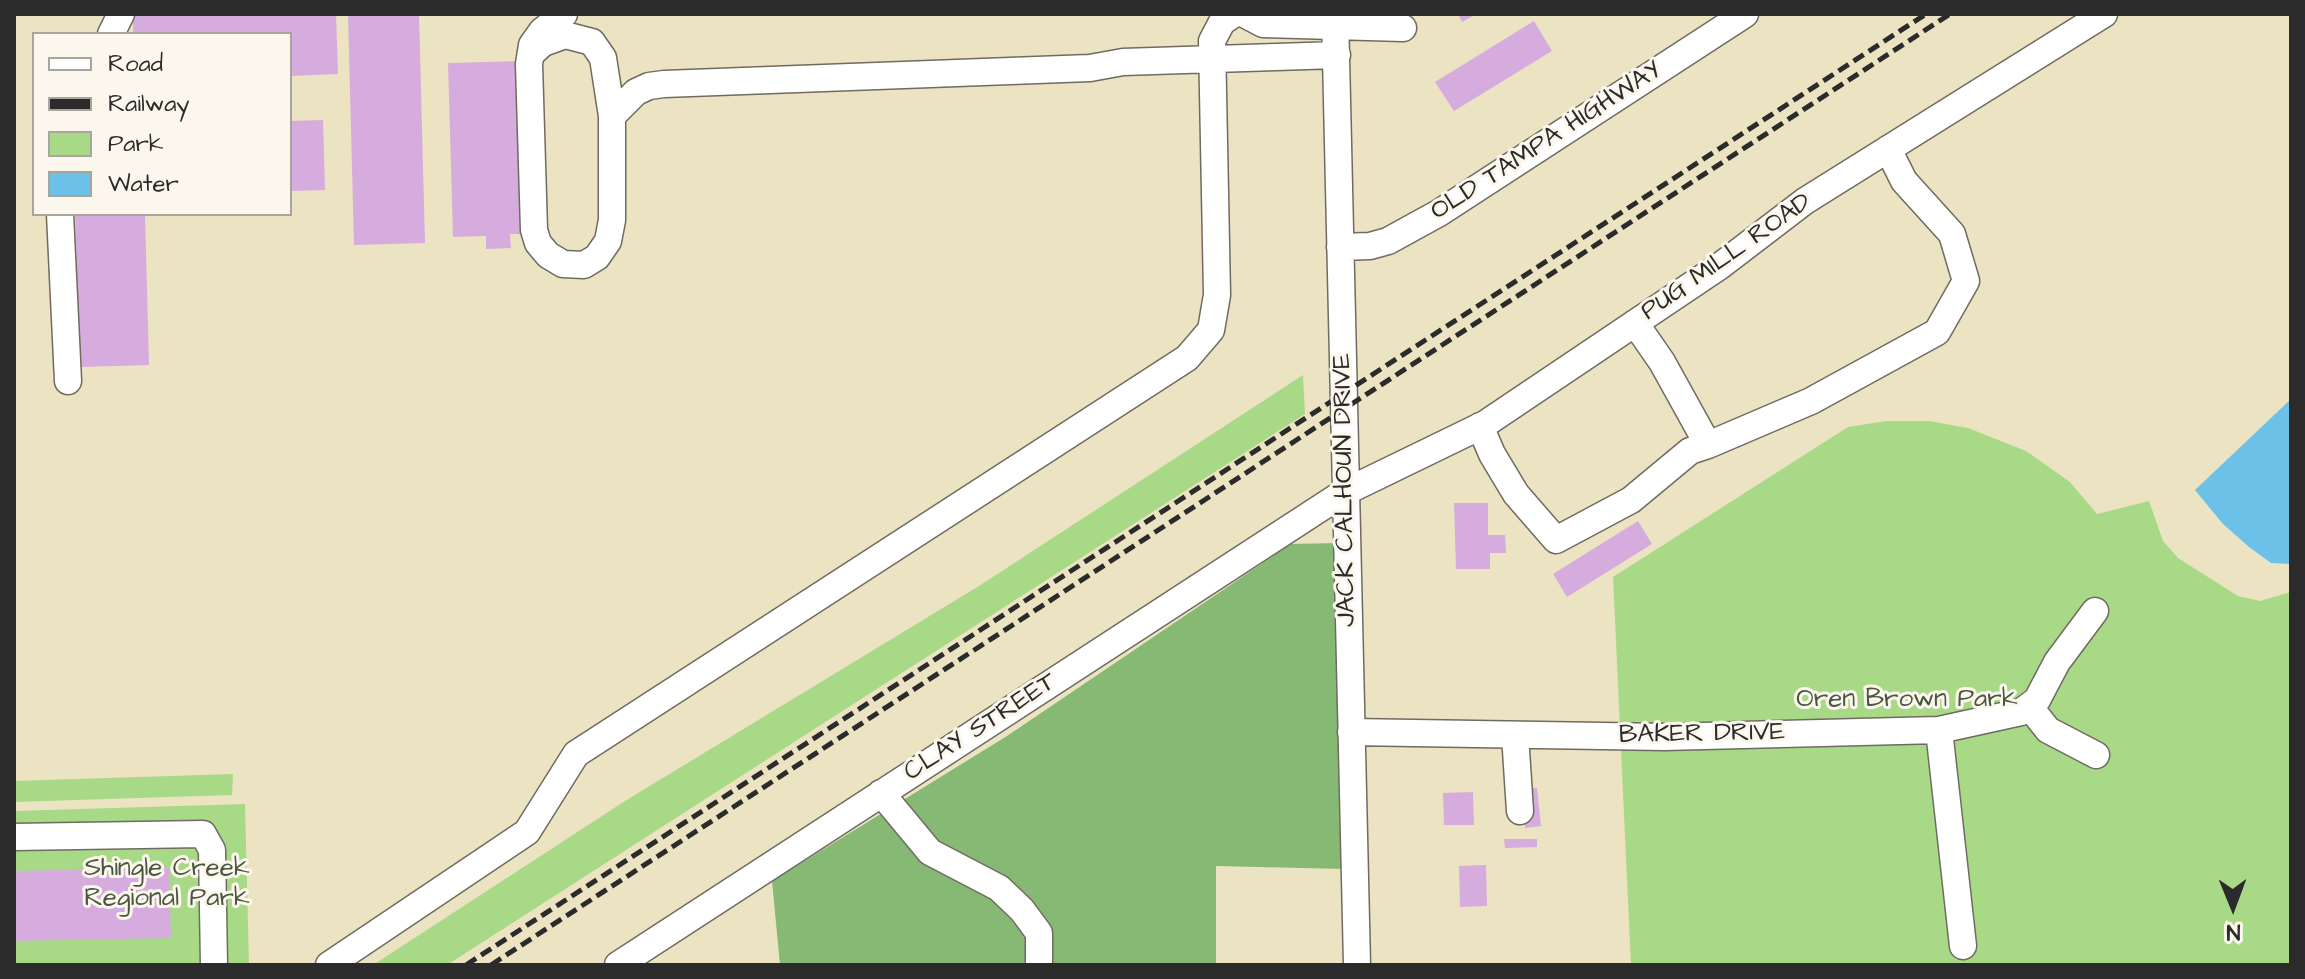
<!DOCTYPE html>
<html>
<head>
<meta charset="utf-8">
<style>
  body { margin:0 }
  #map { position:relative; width:2305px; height:979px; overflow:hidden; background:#ece3c3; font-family:"Architects Daughter",sans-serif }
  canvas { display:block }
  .frame { position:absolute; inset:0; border:16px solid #2b2b2b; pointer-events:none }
  .legend { position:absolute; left:32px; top:32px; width:260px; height:184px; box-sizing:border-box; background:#fbf7ec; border:2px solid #a8a59f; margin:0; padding:10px 14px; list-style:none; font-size:24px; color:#2b2b2b }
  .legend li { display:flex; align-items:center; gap:16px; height:40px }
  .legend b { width:40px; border:2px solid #a8a59f }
  .north { position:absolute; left:2193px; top:867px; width:80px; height:80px; -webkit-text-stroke:6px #fbf7ec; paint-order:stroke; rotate:179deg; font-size:22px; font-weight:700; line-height:32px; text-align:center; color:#2b2b2b }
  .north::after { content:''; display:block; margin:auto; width:28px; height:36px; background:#2b2b2b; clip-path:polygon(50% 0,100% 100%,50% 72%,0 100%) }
</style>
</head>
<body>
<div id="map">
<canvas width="2305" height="979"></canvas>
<div class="frame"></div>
<ul class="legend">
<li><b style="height:10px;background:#fff"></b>Road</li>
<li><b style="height:10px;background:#2b2b2b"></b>Railway</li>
<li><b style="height:22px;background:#a8d987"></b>Park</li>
<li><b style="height:22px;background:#6cc1e9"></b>Water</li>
</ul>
<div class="north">N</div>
</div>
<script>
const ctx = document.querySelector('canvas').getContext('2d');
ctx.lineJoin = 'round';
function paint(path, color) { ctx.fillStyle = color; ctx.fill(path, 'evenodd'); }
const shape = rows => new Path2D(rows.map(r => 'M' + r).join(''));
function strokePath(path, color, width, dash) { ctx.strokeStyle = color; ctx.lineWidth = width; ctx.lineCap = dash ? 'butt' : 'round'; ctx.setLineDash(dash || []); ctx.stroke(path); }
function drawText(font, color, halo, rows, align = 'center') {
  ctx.font = font + ' "Architects Daughter",sans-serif'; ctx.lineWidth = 6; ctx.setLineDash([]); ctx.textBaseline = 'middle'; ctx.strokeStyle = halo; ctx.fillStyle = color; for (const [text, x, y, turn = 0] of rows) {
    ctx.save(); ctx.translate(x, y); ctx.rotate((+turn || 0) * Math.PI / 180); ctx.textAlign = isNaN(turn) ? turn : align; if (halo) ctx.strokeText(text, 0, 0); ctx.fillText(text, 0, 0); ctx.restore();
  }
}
paint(shape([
  [1303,375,1305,414,447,965,373,965,625,801,979,586],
  [1886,421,1929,421,1968,428,2026,451,2070,482,2097,514,2149,501,2163,541,2178,558,2238,596,2260,601,2291,592,2291,965,1631,965,1613,577,1848,427],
  [233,774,232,795,14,802,14,781],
  [245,804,249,965,14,965,14,811]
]), '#a8d987');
paint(shape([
  [1337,543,1345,869,1216,866,1216,965,780,965,772,881,1007,736,1291,544]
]), '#86b974');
paint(shape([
  [2291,399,2291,564,2271,563,2249,547,2223,524,2195,490]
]), '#6cc1e9');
paint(shape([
  [133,14,336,14,338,74,290,76,290,34,133,34],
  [348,14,419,14,425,243,354,245],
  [1458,14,1476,14,1462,22],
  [1534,21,1552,51,1454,111,1435,82],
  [522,61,527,234,510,234,511,248,486,249,486,236,453,237,448,63],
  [323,120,325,190,290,191,290,121],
  [75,214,145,214,149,365,79,367],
  [1454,503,1488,503,1488,535,1505,535,1506,553,1490,553,1490,569,1456,569],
  [1638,521,1652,544,1567,597,1553,574],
  [1523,788,1537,788,1541,826,1525,828],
  [1473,792,1474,825,1444,825,1443,793],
  [1504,839,1537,839,1537,847,1505,848],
  [1486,865,1487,906,1460,907,1459,866],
  [169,868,171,938,14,941,14,871]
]), '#d6abdd');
const minor = shape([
  [1244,14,1263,24,1403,28],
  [1335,14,1357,965],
  [111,34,121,14],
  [531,54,543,43,565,35,592,42,603,58,612,116,612,220,608,241,597,257,584,265,563,264,548,255,538,243,534,230,529,64,532,45,542,31,564,14],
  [612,116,636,92,649,86,664,84,1090,68,1123,62,1337,55],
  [60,214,68,381],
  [1340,247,1370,246,1388,241,1439,213,1745,14],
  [1635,323,1662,362,1708,445,1811,401,1937,332,1966,281,1952,234,1904,181,1888,149],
  [1480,426,1492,454,1516,494,1556,540,1631,500,1690,451,1708,445],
  [2029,706,2048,730,2096,755],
  [1939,730,1963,946],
  [1351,732,1664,737,1939,730,2021,712,2037,700,2057,662,2095,611],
  [1515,735,1520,811],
  [881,793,930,852,999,888,1022,910,1039,933,1039,965],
  [14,837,203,834,212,850,214,965],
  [329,965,527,832,576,754,1187,358,1211,330,1217,295,1212,41,1222,22,1234,14],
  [618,965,1345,492,1485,424,1720,266,1805,201,2104,14]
]);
strokePath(minor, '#6f6b60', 29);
strokePath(minor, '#fff', 26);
strokePath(shape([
  [466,965,1926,14],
  [491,965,1950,14]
]), '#2b2b2b', 5, [12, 6]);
drawText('26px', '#2b2b2b', '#fbf7ec', [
  ["OLD TAMPA HIGHWAY",1547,142,-33],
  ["PUG MILL ROAD",1727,258,-35],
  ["JACK CALHOUN DRIVE",1346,490,-91],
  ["CLAY STREET",981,728,-33],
  ["BAKER DRIVE",1702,735,-1]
]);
drawText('26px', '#4a5642', '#fbf7ec', [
  ["Oren Brown Park",1907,701],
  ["Shingle Creek",167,870],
  ["Regional Park",167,900]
]);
</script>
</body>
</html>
